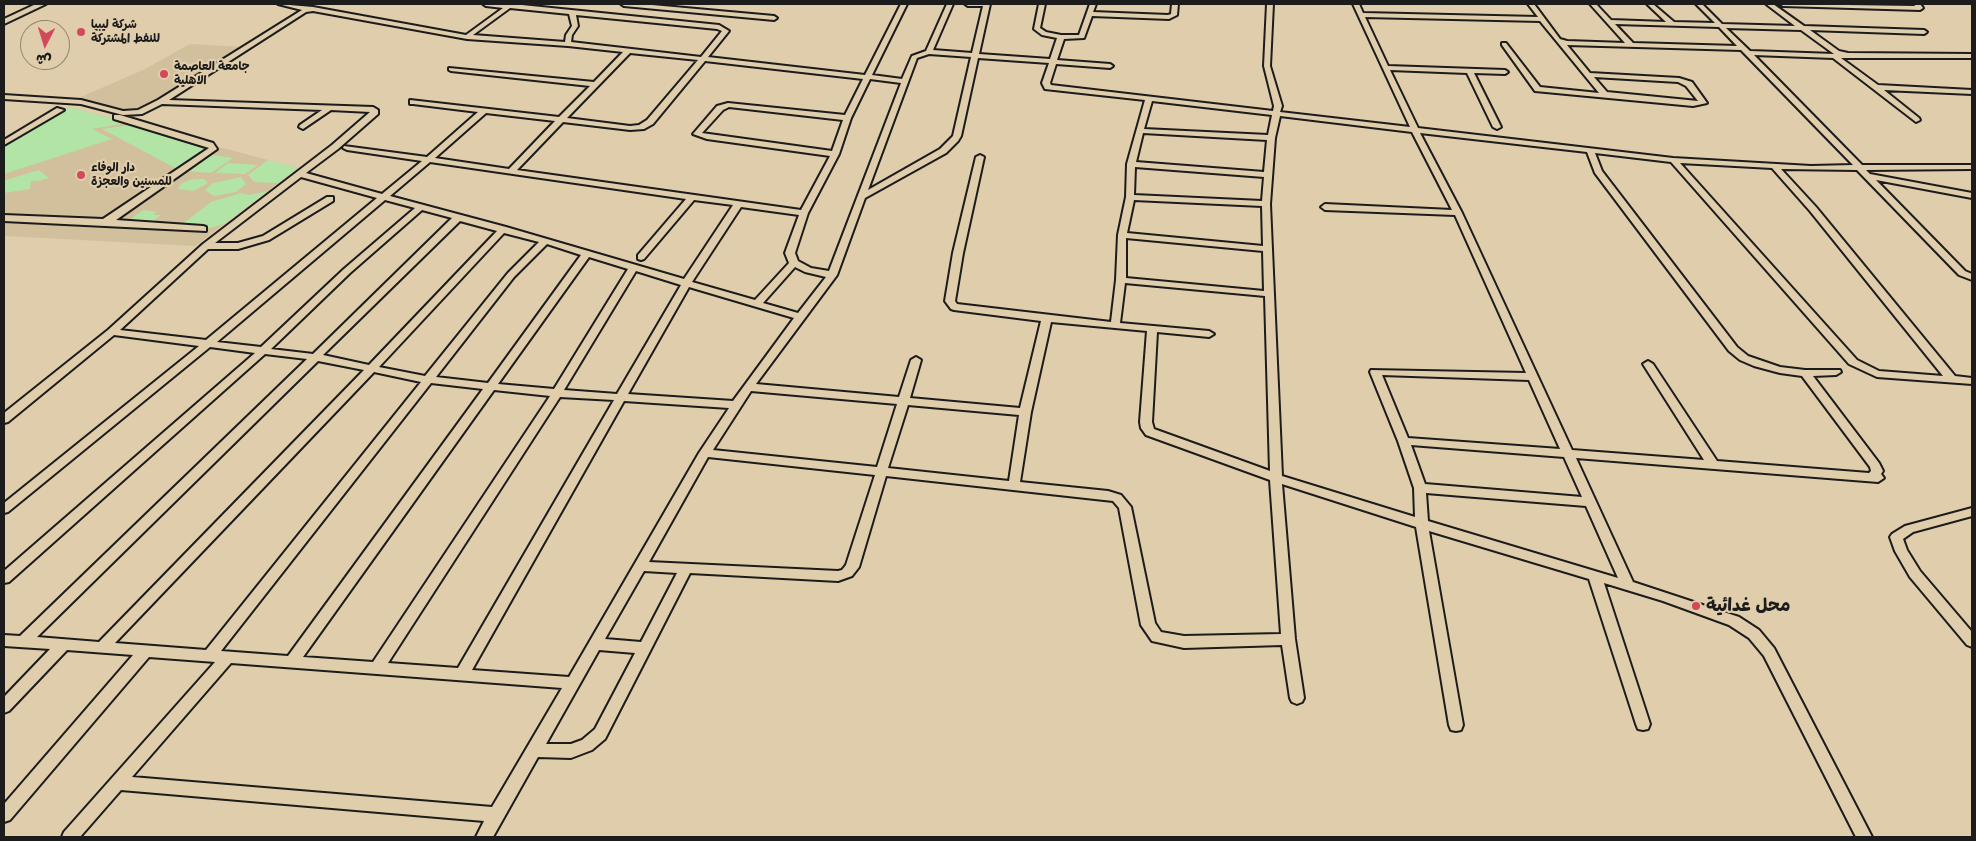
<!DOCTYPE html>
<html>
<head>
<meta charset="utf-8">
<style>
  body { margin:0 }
  #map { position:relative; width:1976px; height:841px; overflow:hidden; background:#e0cdab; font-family:"Balsamiq Sans","Playpen Sans Arabic",sans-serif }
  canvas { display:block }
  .frame { position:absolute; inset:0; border:5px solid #1c1c1c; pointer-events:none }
  .north { position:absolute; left:20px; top:20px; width:50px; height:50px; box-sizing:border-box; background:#e0cdab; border:1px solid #928672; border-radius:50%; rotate:185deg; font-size:14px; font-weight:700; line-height:20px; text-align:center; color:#1c1c1c }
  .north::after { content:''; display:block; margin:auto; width:18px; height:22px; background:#d1495b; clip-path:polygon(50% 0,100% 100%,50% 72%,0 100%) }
</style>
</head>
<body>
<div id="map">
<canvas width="1976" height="841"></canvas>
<div class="frame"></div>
<div class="north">ش</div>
</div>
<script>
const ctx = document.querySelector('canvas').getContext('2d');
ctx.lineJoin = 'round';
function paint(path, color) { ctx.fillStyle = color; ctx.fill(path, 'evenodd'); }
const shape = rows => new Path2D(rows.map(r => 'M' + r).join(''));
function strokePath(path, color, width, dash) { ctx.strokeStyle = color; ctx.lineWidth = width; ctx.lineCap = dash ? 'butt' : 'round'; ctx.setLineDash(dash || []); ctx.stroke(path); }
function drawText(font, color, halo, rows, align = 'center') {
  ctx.font = font + ' "Balsamiq Sans","Playpen Sans Arabic",sans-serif'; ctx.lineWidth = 4.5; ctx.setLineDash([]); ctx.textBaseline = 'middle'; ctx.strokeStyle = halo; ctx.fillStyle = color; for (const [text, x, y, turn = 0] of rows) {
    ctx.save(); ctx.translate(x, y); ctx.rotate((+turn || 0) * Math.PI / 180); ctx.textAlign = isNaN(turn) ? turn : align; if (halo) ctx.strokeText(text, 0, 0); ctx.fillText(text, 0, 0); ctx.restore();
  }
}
paint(shape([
  [190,44,242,47,149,104,131,112,74,100,143,70],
  [69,107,298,168,195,246,4,236,4,146]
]), '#d2bf9b');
paint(shape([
  [69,107,128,123,92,129,112,139,4,174,4,146],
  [129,125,203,148,199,155,177,169,102,129],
  [207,154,233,158,211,173,183,171],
  [268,160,298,168,278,183,254,182,248,175],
  [228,163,258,165,245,174,215,173],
  [39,170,49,178,39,181,31,181,30,189,4,193,4,178,6,180],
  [241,177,246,184,236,192,214,196,205,190,213,183],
  [193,179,204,179,208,183,193,191,177,189,182,183],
  [268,191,224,224,211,228,181,225,211,202,241,193,249,195],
  [143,210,157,212,153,215,161,215,152,222,128,221]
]), '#b2e4a5');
const minor = shape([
  [278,4,313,7,466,35,503,8,486,6,483,4,512,4,719,25,729,31,708,57,865,75,901,4,907,4,872,75,902,79,912,56,926,51,947,4,953,4,933,50,972,53,983,6,968,6,965,4,990,4,979,54,1050,59,1057,38,1042,35,1034,29,1039,4,1045,4,1040,28,1046,32,1061,35,1079,35,1090,4,1096,4,1093,12,1168,15,1171,14,1172,4,1178,4,1177,15,1169,19,1092,16,1084,38,1064,39,1057,60,1110,64,1113,66,1110,68,1056,64,1050,83,1051,85,1273,111,1274,106,1264,66,1267,4,1273,4,1270,66,1282,106,1280,112,1410,127,1353,4,1359,4,1363,13,1538,17,1528,4,1534,4,1560,39,1567,41,1625,43,1590,4,1596,4,1611,20,1666,22,1647,4,1653,4,1674,22,1715,23,1696,4,1702,4,1722,24,1795,26,1766,4,1773,4,1804,26,1924,30,1927,32,1924,34,1810,30,1839,51,1848,53,1972,54,1972,58,1841,58,1878,85,1972,90,1972,94,1884,90,1919,118,1920,120,1916,122,1833,58,1754,55,1862,165,1972,165,1972,169,1866,170,1870,174,1972,193,1972,198,1876,180,1965,271,1972,274,1972,280,1959,275,1857,170,1781,169,1816,207,1955,376,1972,378,1972,384,1877,377,1849,364,1671,162,1595,153,1602,171,1737,347,1748,356,1780,367,1805,370,1840,370,1841,372,1836,375,1813,376,1879,463,1883,471,1881,474,1884,478,1878,482,1576,458,1633,582,1739,617,1759,630,1774,648,1872,837,1856,837,1764,656,1749,638,1729,625,1663,601,1604,583,1650,724,1648,729,1643,730,1638,729,1636,724,1589,579,1429,531,1463,725,1461,730,1456,731,1451,730,1449,725,1416,527,1282,484,1295,639,1304,698,1302,702,1297,704,1292,702,1290,698,1282,645,1184,648,1152,641,1141,625,1119,508,1113,501,886,476,859,567,852,576,838,581,690,573,605,739,592,750,571,758,538,757,493,837,476,837,484,821,121,790,80,837,62,837,64,832,215,662,149,657,10,820,4,822,4,804,133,655,67,650,9,711,4,713,4,697,50,649,4,646,4,635,20,636,307,359,265,354,9,582,4,583,4,571,255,353,210,347,8,512,4,513,4,503,199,346,114,335,8,422,4,423,4,413,108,330,203,244,332,145,370,112,331,110,303,129,299,127,300,125,322,110,162,104,142,114,123,115,81,104,4,99,4,95,81,100,123,111,138,110,158,100,302,10,278,4],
  [510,8,569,14,572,26,566,35,565,42,473,35,510,8],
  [313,11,467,39,568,46,623,52,594,82,449,68,449,70,451,71,590,86,559,117,410,100,410,104,413,104,478,112,427,157,344,146,343,148,347,150,422,161,382,194,306,173,338,149,378,114,378,110,373,107,169,100,306,12,313,11],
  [576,15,717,29,722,31,701,57,571,42,572,35,578,26,576,15],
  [1365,17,1540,21,1599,93,1540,87,1506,43,1502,43,1502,45,1535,91,1693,106,1707,103,1692,82,1679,78,1590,73,1567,45,1741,50,1853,165,1811,166,1673,158,1418,128,1390,70,1467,73,1493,127,1497,129,1501,127,1474,73,1505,74,1508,72,1505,70,1388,66,1365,17],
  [1615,24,1719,27,1737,46,1633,43,1615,24],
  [1726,28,1801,30,1834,54,1750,51,1726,28],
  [630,53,698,60,647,120,639,125,630,126,567,118,630,53],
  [929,54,971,57,953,136,940,149,868,190,917,58,929,54],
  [978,58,1049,63,1042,83,1045,89,1145,100,1127,164,1126,197,1118,235,1116,280,1111,322,957,304,955,301,963,253,984,157,980,155,976,157,953,253,945,301,951,309,954,310,1041,321,1020,408,910,398,921,360,916,357,911,360,899,397,756,384,837,275,865,198,946,153,958,141,961,136,978,58],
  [705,61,863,79,845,115,728,103,717,106,693,134,707,139,830,156,801,210,517,170,563,122,630,130,644,129,653,124,705,61],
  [1594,77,1678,82,1686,86,1698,101,1607,92,1594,77],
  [870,79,901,83,829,271,811,268,798,261,795,253,808,213,839,154,851,118,870,79],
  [1152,101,1272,115,1268,135,1144,129,1152,101],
  [729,107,843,120,832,151,702,133,723,110,729,107],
  [486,113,555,121,509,169,435,158,486,113],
  [1280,116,1412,132,1452,210,1325,204,1321,207,1325,210,1455,215,1526,373,1371,370,1370,372,1398,441,1414,488,1415,517,1282,476,1270,204,1275,138,1280,116],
  [1143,133,1267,140,1264,172,1136,162,1143,133],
  [1420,133,1587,152,1595,173,1729,351,1740,360,1754,366,1780,373,1802,376,1870,467,1871,471,1869,473,1717,461,1653,364,1648,361,1643,364,1704,460,1572,450,1462,213,1420,133],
  [430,162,686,199,638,255,638,259,641,260,644,259,694,200,733,205,684,279,506,227,390,196,430,162],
  [1680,163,1772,168,1810,211,1943,376,1879,371,1857,360,1680,163],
  [1135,167,1264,177,1262,201,1134,195,1135,167],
  [301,177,377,198,206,340,120,330,208,249,238,249,269,240,333,201,333,197,327,197,263,236,238,243,215,243,301,177],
  [385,200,415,208,344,269,261,347,217,342,385,200],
  [1134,200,1262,206,1263,246,1127,233,1134,200],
  [741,207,799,215,785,253,789,263,755,300,692,282,741,207],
  [422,210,452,218,313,354,271,349,350,273,422,210],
  [460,221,497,231,369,365,323,355,460,221],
  [504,233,539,242,508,273,425,376,379,367,504,233],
  [1126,238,1263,251,1264,291,1126,278,1126,238],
  [547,244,581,255,488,383,436,377,514,277,547,244],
  [589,257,628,269,554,389,498,384,589,257],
  [795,267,805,272,826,277,798,313,763,303,795,267],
  [636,271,681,285,617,394,564,390,636,271],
  [1125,283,1265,296,1270,471,1154,429,1152,422,1157,332,1209,337,1214,334,1209,331,1120,323,1125,283],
  [689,287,794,318,733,401,628,394,689,287],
  [1051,322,1147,331,1140,422,1141,428,1146,435,1270,480,1281,634,1184,636,1161,632,1155,623,1131,507,1121,495,1108,491,1020,482,1031,412,1051,322],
  [318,361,364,370,99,642,37,637,318,361],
  [374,372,421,382,206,650,115,643,374,372],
  [1382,375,1529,380,1560,449,1408,438,1382,375],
  [431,383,483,389,288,656,221,651,431,383],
  [494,390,550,396,373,662,303,657,494,390],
  [751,391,897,404,877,467,713,450,751,391],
  [560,397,614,400,458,668,388,663,560,397],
  [624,401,729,408,699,453,569,677,472,670,624,401],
  [908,405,1019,415,1009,481,888,468,908,405],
  [1411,445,1564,457,1582,497,1425,484,1411,445],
  [708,457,875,475,846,565,842,570,838,571,649,562,708,457],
  [1426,493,1586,506,1618,578,1428,521,1426,493],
  [644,571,677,573,641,642,605,639,644,571],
  [599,650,635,653,595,729,582,740,571,744,546,744,599,650],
  [231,663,562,688,492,807,132,777,231,663],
  [621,4,641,4,774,16,777,18,774,20,624,6,621,4],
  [1780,4,1915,6,1914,4,1920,4,1923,8,1920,10,1783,6,1780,4],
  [57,108,64,110,4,145,4,140,57,108],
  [114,115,120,115,213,143,217,149,116,220,203,226,206,227,206,231,4,221,4,215,103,219,209,148,114,119,114,115],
  [1972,508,1972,516,1913,532,1903,539,1907,550,1920,571,1972,632,1972,647,1967,645,1910,577,1895,551,1890,537,1892,534,1905,526,1972,508]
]);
const tertiary = shape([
  [36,4,46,4,4,24,4,19,36,4]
]);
strokePath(minor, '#1c1c1c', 4);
strokePath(tertiary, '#1c1c1c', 4);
paint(minor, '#e0cdab');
paint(tertiary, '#e0cdab');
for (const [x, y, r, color] of [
  [81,32,5,"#d1495b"],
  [164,74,5,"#d1495b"],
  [81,175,5,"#d1495b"],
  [1696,606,5,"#d1495b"]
]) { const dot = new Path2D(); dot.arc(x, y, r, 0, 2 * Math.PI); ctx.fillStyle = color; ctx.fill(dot); strokePath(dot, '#e0cdab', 2); }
drawText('bold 12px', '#1c1c1c', '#e0cdab', [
  ["شركة ليبيا",91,25],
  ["للنفط المشتركة",91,39],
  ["جامعة العاصمة",174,67],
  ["الاهلية",174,81],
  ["دار الوفاء",91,168],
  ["للمسنين والعجزة",91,182]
], 'left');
drawText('bold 18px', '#1c1c1c', '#e0cdab', [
  ["محل غدائية",1706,606]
], 'left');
</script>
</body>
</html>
